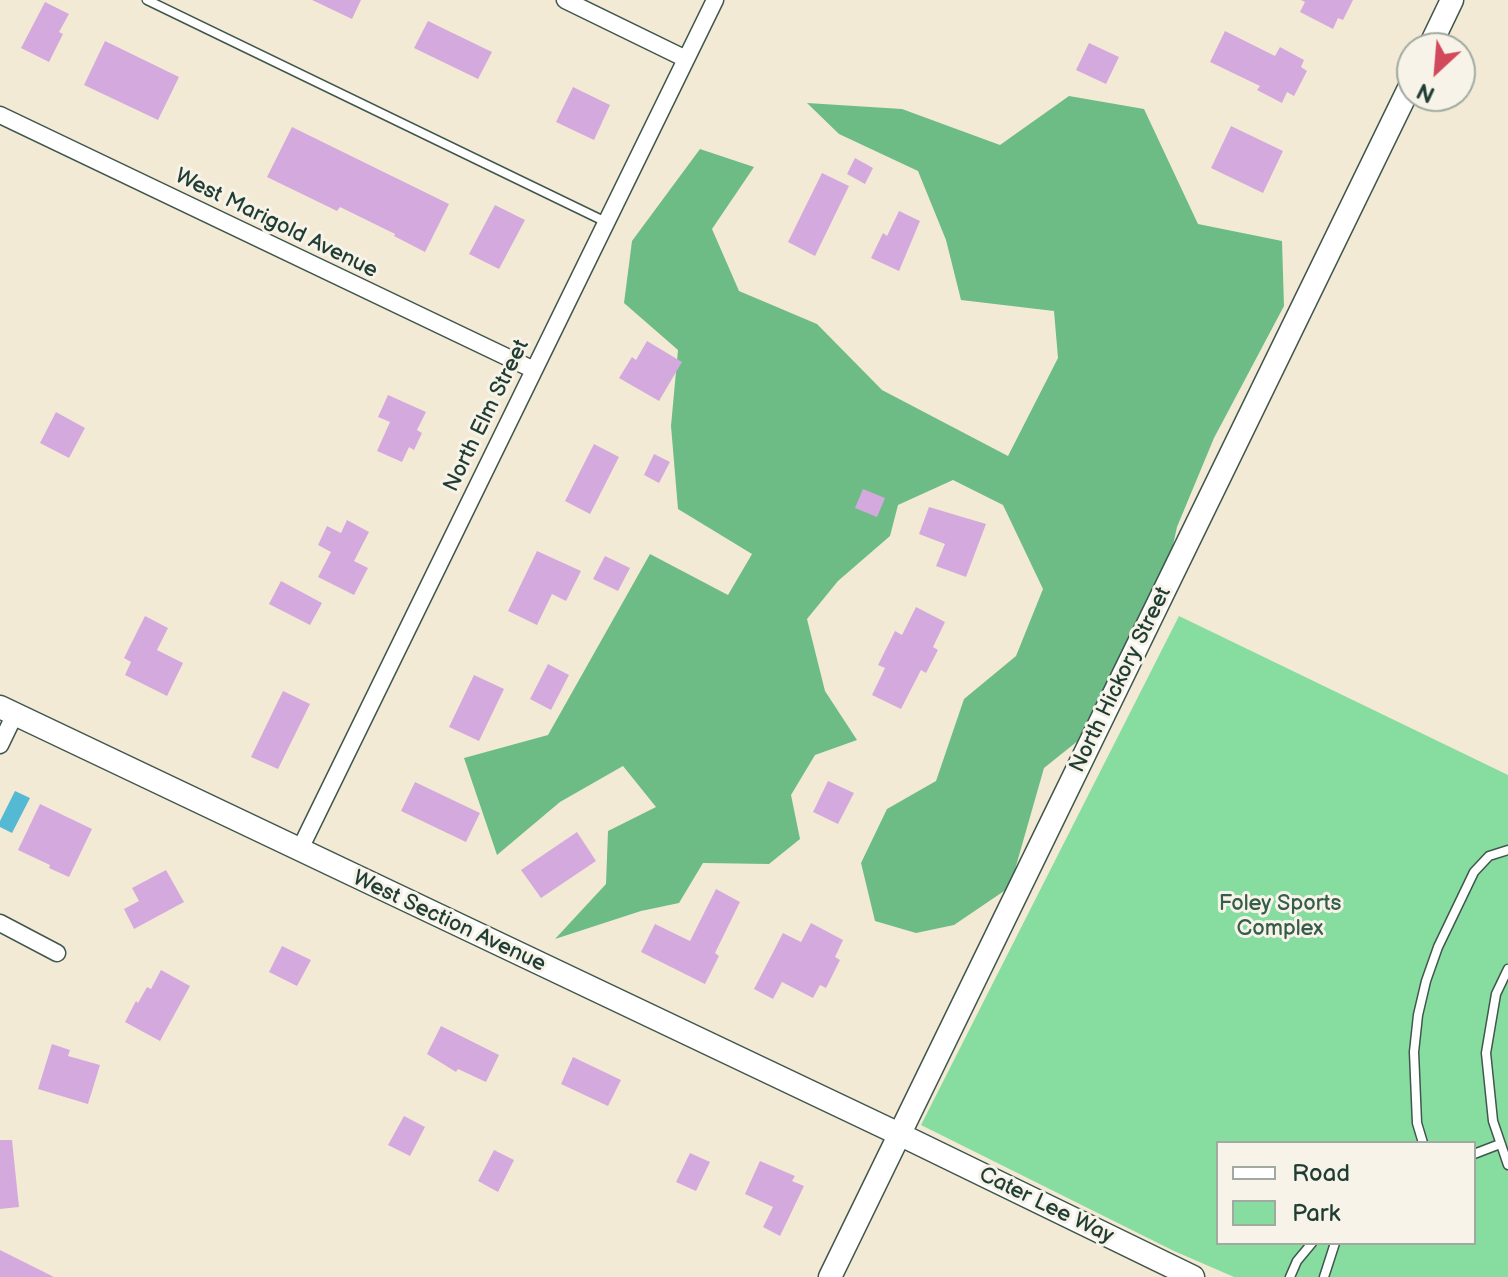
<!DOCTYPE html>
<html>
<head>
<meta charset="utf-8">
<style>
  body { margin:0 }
  #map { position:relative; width:1508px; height:1277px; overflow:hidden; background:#f3ead5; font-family:"Balsamiq Sans",sans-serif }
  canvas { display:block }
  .legend { position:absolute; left:1216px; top:1141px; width:260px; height:104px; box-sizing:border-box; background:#f7f3e8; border:2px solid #a1aaa0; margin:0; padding:10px 14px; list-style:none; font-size:24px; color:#1f3d34 }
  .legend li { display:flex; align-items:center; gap:16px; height:40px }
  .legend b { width:40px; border:2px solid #a1aaa0 }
  .north { position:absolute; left:1396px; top:32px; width:80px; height:80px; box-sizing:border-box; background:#f7f3e8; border:2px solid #a1aaa0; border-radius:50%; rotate:206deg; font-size:22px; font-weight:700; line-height:32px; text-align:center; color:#1f3d34 }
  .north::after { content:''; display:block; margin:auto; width:28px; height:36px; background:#d1495b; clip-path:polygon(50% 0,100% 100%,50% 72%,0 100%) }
</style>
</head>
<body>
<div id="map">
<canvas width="1508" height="1277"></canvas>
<ul class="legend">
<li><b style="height:10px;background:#fff"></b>Road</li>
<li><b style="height:22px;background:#87dda0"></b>Park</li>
</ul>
<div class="north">N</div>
</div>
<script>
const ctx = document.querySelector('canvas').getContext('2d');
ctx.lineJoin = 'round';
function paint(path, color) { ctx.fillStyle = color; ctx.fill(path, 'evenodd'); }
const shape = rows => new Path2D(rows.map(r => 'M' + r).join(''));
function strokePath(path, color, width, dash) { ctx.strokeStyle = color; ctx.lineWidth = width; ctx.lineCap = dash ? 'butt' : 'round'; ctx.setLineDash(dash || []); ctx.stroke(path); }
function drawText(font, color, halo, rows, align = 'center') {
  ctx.font = font + ' "Balsamiq Sans",sans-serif'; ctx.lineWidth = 6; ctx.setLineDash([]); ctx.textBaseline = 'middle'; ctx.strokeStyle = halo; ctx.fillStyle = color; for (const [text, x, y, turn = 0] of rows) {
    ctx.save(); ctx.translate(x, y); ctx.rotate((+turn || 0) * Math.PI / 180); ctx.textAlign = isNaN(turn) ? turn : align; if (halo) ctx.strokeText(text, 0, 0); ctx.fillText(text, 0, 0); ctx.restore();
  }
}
paint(shape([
  [1179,616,1508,775,1508,1277,1234,1277,1174,1251,921,1125],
  [1218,1143,1474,1143,1474,1243,1218,1243]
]), '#87dda0');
paint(shape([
  [1069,96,1144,109,1198,224,1282,241,1284,306,1214,438,1177,527,1152,640,1084,736,1044,768,1010,887,954,925,916,933,875,921,861,863,887,809,936,781,964,699,1016,656,1043,589,1003,505,953,480,898,505,890,536,838,581,807,619,825,691,857,740,815,755,791,795,800,839,769,864,703,863,679,903,641,911,555,939,606,884,608,831,656,807,623,766,560,802,497,855,464,758,548,735,650,554,728,595,752,554,678,509,671,426,678,350,624,303,632,241,700,149,754,167,712,229,739,291,817,324,882,390,1008,456,1058,358,1054,311,961,300,946,240,918,171,839,134,807,103,902,109,1000,145]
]), '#6dbc86');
paint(shape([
  [15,791,30,798,12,833,0,827,0,821]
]), '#54bad3');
paint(shape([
  [312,0,361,0,352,19],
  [1301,0,1353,0,1343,20,1338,18,1333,29,1300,12,1305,2],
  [45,2,69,14,59,32,63,34,49,62,21,48],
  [428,21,492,52,478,79,414,48],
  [1225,31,1275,56,1280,47,1304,60,1301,67,1307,71,1294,96,1287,92,1282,103,1257,90,1260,86,1210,62],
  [105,41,179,77,158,120,84,85],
  [1089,43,1119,57,1106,84,1076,70],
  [573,87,610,105,594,140,556,122],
  [1231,126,1283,151,1263,193,1211,168],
  [292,127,449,204,425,252,394,236,395,234,340,207,337,211,267,177],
  [855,158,873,168,865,184,847,174],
  [822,173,849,186,815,256,788,242],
  [495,205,525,220,499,269,469,254],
  [899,211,920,221,899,271,871,258,883,233,887,236],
  [647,341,682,362,659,401,619,378,632,357,636,360],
  [388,395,426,412,417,430,422,433,414,450,409,447,402,462,377,451,390,422,378,417],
  [56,412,85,428,69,458,40,443],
  [594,444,619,457,590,514,565,501],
  [654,454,670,462,659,483,644,475],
  [863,489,885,498,877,517,855,508],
  [929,507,986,524,966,577,936,566,945,544,919,534],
  [347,520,369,532,354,561,368,568,354,595,318,577,331,552,318,545,327,526,341,533],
  [537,551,581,571,566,601,552,594,537,625,508,611],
  [605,556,630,568,618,591,593,579],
  [281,581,322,603,310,625,269,604],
  [916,607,945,622,933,647,938,650,926,673,921,670,901,709,872,695,885,668,878,665,895,631,902,635],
  [145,616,168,628,157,650,183,663,167,696,125,675,131,662,124,658],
  [548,664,569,675,551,710,530,699],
  [474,675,504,689,479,741,449,727],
  [283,691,310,704,278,769,251,757],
  [828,781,854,793,838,824,813,812],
  [415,782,480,813,466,842,401,811],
  [40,804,92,829,69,877,49,868,50,865,18,850],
  [577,832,596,861,541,898,521,870],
  [166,870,184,902,134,929,124,909,139,901,132,888],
  [716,889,740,902,715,953,719,956,705,984,641,952,655,924,690,941],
  [811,923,843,940,835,957,840,960,826,988,820,985,813,998,782,982,773,999,754,989,783,933,801,942],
  [282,946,311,960,297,986,269,972],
  [161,970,190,986,160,1041,125,1022,136,1001,138,1003,147,987,151,989],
  [441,1026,499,1055,486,1082,458,1069,456,1072,427,1054],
  [52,1044,70,1050,68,1056,100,1065,88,1104,38,1089],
  [573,1057,621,1080,608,1106,561,1084],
  [404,1116,425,1127,410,1156,388,1145],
  [0,1140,12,1140,19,1207,0,1209],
  [494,1150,514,1160,498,1192,478,1181],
  [690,1153,710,1162,696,1191,676,1182],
  [760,1161,795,1176,792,1181,804,1186,780,1236,763,1227,773,1207,745,1194],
  [0,1250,54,1277,0,1277]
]), '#d4aade');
const service = shape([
  [147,0,606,222],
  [1508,969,1496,994,1486,1053,1493,1121,1508,1165],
  [1423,1143,1417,1123,1414,1052,1418,1015,1426,981,1438,947,1474,872,1489,856,1508,850],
  [1474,1154,1500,1144],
  [1290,1277,1297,1261,1312,1243],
  [1324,1277,1335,1243]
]);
const minor = shape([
  [565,0,686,59],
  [0,115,534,370],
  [0,745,15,714],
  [299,851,715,0],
  [0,923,57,953]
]);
const tertiary = shape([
  [1429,48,1452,0],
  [0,707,899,1134,1193,1277],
  [830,1277,1412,82]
]);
strokePath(service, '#3f574c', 11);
strokePath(minor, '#3f574c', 19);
strokePath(tertiary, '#3f574c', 25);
strokePath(service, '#fff', 8);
strokePath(minor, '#fff', 16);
strokePath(tertiary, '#fff', 22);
drawText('22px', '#1f3d34', '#f7f3e8', [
  ["West Marigold Avenue",276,224,26],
  ["North Elm Street",487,416,-64],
  ["North Hickory Street",1121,680,-64],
  ["West Section Avenue",449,922,25],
  ["Cater Lee Way",1046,1206,26]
]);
drawText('22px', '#345d4a', '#f7f3e8', [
  ["Foley Sports",1280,904],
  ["Complex",1280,929]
]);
</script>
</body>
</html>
